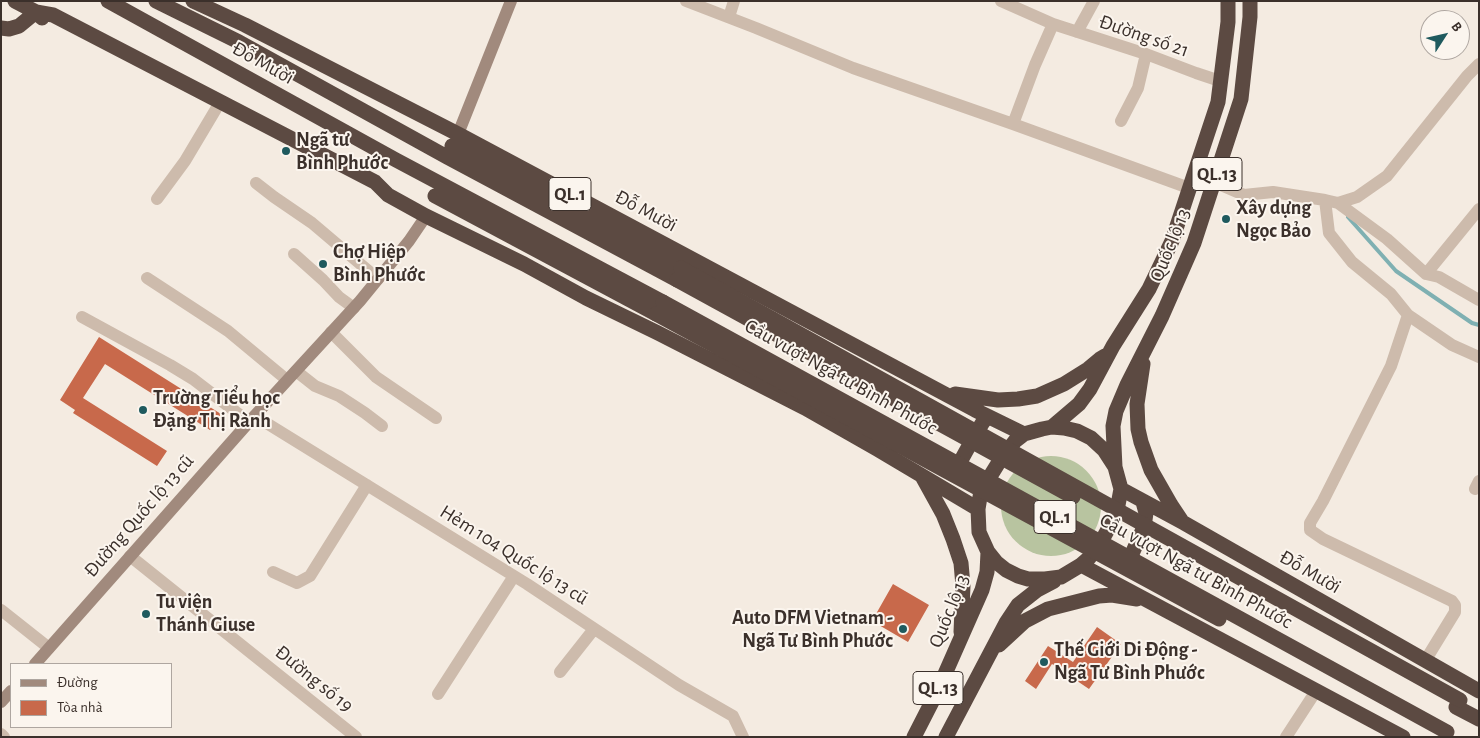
<!DOCTYPE html>
<html>
<head>
<meta charset="utf-8">
<style>
  body { margin:0 }
  #map { position:relative; width:1480px; height:738px; overflow:hidden; background:#f4ebe1; font-family:"Alegreya Sans",sans-serif }
  canvas { display:block }
  .frame { position:absolute; inset:0; border:2px solid #3b302b; pointer-events:none }
  .legend { position:absolute; left:10px; top:663px; width:162px; height:65px; box-sizing:border-box; background:#fbf5ee; border:1px solid #aea6a0; margin:0; padding:6px 9px; list-style:none; font-size:15px; color:#3b302b }
  .legend li { display:flex; align-items:center; gap:10px; height:25px }
  .legend b { width:25px; border:1px solid #aea6a0 }
  .north { position:absolute; left:1420px; top:10px; width:50px; height:50px; box-sizing:border-box; background:#fbf5ee; border:1px solid #aea6a0; border-radius:50%; rotate:55deg; font-size:14px; font-weight:700; line-height:20px; text-align:center; color:#3b302b }
  .north::after { content:''; display:block; margin:auto; width:18px; height:22px; background:#1f5a5e; clip-path:polygon(50% 0,100% 100%,50% 72%,0 100%) }
</style>
</head>
<body>
<div id="map">
<canvas width="1480" height="738"></canvas>
<div class="frame"></div>
<ul class="legend">
<li><b style="height:6px;background:#a18a7d"></b>Đường</li>
<li><b style="height:14px;background:#c8694b"></b>Tòa nhà</li>
</ul>
<div class="north">B</div>
</div>
<script>
const ctx = document.querySelector('canvas').getContext('2d');
ctx.lineJoin = 'round';
function paint(path, color) { ctx.fillStyle = color; ctx.fill(path, 'evenodd'); }
const shape = rows => new Path2D(rows.map(r => 'M' + r).join(''));
function strokePath(path, color, width, dash) { ctx.strokeStyle = color; ctx.lineWidth = width; ctx.lineCap = dash ? 'butt' : 'round'; ctx.setLineDash(dash || []); ctx.stroke(path); }
function drawText(font, color, halo, rows, align = 'center') {
  ctx.font = font + ' "Alegreya Sans",sans-serif'; ctx.lineWidth = 4; ctx.setLineDash([]); ctx.textBaseline = 'middle'; ctx.strokeStyle = halo; ctx.fillStyle = color; for (const [text, x, y, turn = 0] of rows) {
    ctx.save(); ctx.translate(x, y); ctx.rotate((+turn || 0) * Math.PI / 180); ctx.textAlign = isNaN(turn) ? turn : align; if (halo) ctx.strokeText(text, 0, 0); ctx.fillText(text, 0, 0); ctx.restore();
  }
}
paint(shape([
  '1001 506a50 50 0 1 1 100 0a50 50 0 1 1-100 0Z'
]), '#b8c4a0');
strokePath(shape([
  [1348,217,1396,271,1472,323,1479,325]
]), '#7fb0b2', 4);
paint(shape([
  [99,337,221,414,210,430,105,364,83,398,167,451,157,466,73,413,75,410,60,400],
  [893,584,929,605,908,642,872,621],
  [1097,627,1121,644,1089,689,1052,664,1036,689,1025,681,1048,646,1073,662]
]), '#c8694b');
strokePath(shape([
  [686,1,756,28,853,68,1013,124,1189,188],
  [1001,1,1053,24,1146,54,1196,73,1220,81],
  [729,17,734,1],
  [1077,32,1094,1],
  [1121,121,1138,88,1146,54],
  [1013,124,1035,65,1053,24],
  [1214,182,1244,195,1273,192,1325,200,1338,203,1387,239,1426,274,1439,277,1479,300],
  [256,183,274,197,312,223,378,279],
  [157,199,185,161,216,109],
  [1325,200,1329,233,1352,262,1391,294,1408,315,1452,345,1479,357],
  [1338,203,1357,197,1387,176,1467,76,1479,64],
  [294,254,323,280,339,297,354,308],
  [1426,274,1479,209],
  [147,278,228,331,287,380],
  [1408,315,1391,366,1323,501,1310,523,1310,530,1323,539,1452,601,1455,605,1455,612,1425,661],
  [82,317,170,365,193,379,249,422],
  [331,332,376,377,436,418],
  [296,371,315,386,339,396,365,413,382,426],
  [255,416,527,584,679,685,733,716,743,737],
  [1475,489,1479,481],
  [130,556,356,737],
  [273,572,297,583,310,576,367,485],
  [1,610,49,648],
  [560,672,594,629],
  [438,694,514,576],
  [1,734,4,737],
  [1286,737,1316,691]
]), '#cdbbac', 12);
strokePath(shape([
  [458,134,511,1],
  [35,664,249,422,360,301,409,241,426,216],
  [1,702,11,691]
]), '#a18a7d', 12);
strokePath(shape([
  [15,1,36,12,42,18],
  [108,1,396,160,663,302],
  [156,1,239,42,447,157,677,280],
  [193,1,245,25,458,134,975,410,1024,434],
  [36,12,53,15,375,182,388,195,426,216,524,264,586,298,658,333,805,408,877,449,978,509],
  [1,28,9,29,19,26,36,12],
  [452,146,681,268],
  [435,196,656,314],
  [1143,364,1137,404,1138,429,1141,442,1151,470,1171,505,1181,520],
  [955,394,998,400,1018,399,1037,396,1064,384,1088,369,1100,359,1105,356],
  [1052,427,1079,404,1090,389,1113,346,1149,289,1172,241,1218,102,1228,22,1228,1],
  [1052,427,1064,428,1077,431,1091,438,1104,450,1115,467,1121,489,1118,505,1112,522,1101,542,1089,558,1081,565,1061,577,1045,579,1028,579,1018,576,1006,570,996,562,988,552,979,532,978,509,981,491,999,462,1015,441,1024,434,1042,429,1052,427],
  [1115,467,1113,426,1116,411,1127,385,1162,316,1194,243,1241,99,1250,17,1250,1],
  [955,475,959,464,975,435,983,422,988,417],
  [922,476,943,514,953,539,961,563,963,586,961,632],
  [1121,489,1184,523,1479,691],
  [1081,565,1403,737],
  [1121,565,1131,556,1144,527,1146,513,1143,502],
  [999,645,1025,621,1048,609,1099,596,1112,595,1137,599],
  [1456,707,1479,719],
  [914,737,937,692,982,590,987,572,988,552],
  [946,737,1006,623,1018,605,1037,590,1054,581]
]), '#5c4a42', 15);
strokePath(shape([
  [681,268,1460,700],
  [677,280,1073,497],
  [663,302,1447,732],
  [656,314,1219,619]
]), '#5c4a42', 15);
for (const [x, y, r, color] of [
  [286,151,5,"#1f5a5e"],
  [1226,219,5,"#1f5a5e"],
  [323,264,5,"#1f5a5e"],
  [143,410,5,"#1f5a5e"],
  [146,614,5,"#1f5a5e"],
  [903,629,5,"#1f5a5e"],
  [1044,662,5,"#1f5a5e"]
]) { const dot = new Path2D(); dot.arc(x, y, r, 0, 2 * Math.PI); ctx.fillStyle = color; ctx.fill(dot); strokePath(dot, '#fbf5ee', 2); }
for (const [x, y, w] of [
  [1217,174,50],
  [570,194,42],
  [1055,517,42],
  [938,688,50]
]) { const box = new Path2D(); box.roundRect(x - w / 2, y - 16.5, w, 33, 4); ctx.fillStyle = '#fbf5ee'; ctx.fill(box); strokePath(box, '#3b302b', 1); }
drawText('bold 19px', '#3b302b', null, [
  ["QL.13",1217,174],
  ["QL.1",570,194],
  ["QL.1",1055,517],
  ["QL.13",938,688]
]);
drawText('20px', '#3b302b', '#fbf5ee', [
  ["Đường số 21",1144,36,19],
  ["Đỗ Mười",263,63,29],
  ["Đỗ Mười",646,211,28],
  ["Quốc lộ 13",1170,245,-68],
  ["Cầu vượt Ngã tư Bình Phước",841,377,29],
  ["Đường Quốc lộ 13 cũ",139,516,-49],
  ["Hẻm 104 Quốc lộ 13 cũ",514,555,32],
  ["Cầu vượt Ngã tư Bình Phước",1196,571,29],
  ["Đỗ Mười",1310,572,30],
  ["Quốc lộ 13",949,611,-68],
  ["Đường số 19",314,679,39]
]);
drawText('bold 20px', '#3b302b', '#fbf5ee', [
  ["Ngã tư",296,140],
  ["Bình Phước",296,163],
  ["Xây dựng",1236,208],
  ["Ngọc Bảo",1236,231],
  ["Chợ Hiệp",333,252],
  ["Bình Phước",333,275],
  ["Trường Tiểu học",153,398],
  ["Đặng Thị Rành",153,421],
  ["Tu viện",156,602],
  ["Thánh Giuse",156,625],
  ["Auto DFM Vietnam -",893,618,"right"],
  ["Ngã Tư Bình Phước",893,641,"right"],
  ["Thế Giới Di Động -",1054,650],
  ["Ngã Tư Bình Phước",1054,673]
], 'left');
</script>
</body>
</html>
